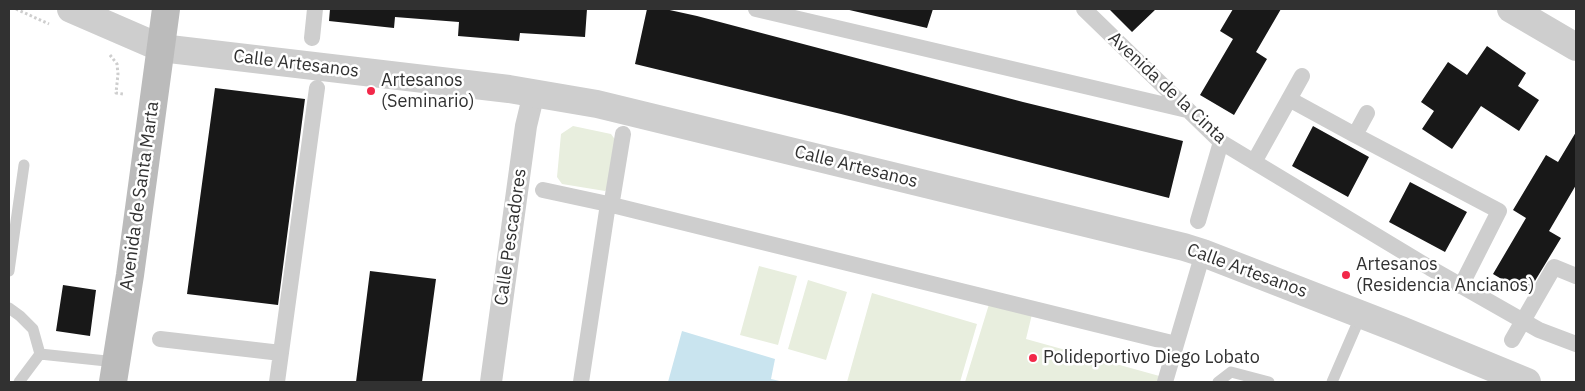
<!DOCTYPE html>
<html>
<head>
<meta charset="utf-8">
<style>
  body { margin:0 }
  #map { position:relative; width:1585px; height:391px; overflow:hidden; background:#fff; font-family:"IBM Plex Sans",sans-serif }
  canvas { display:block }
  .frame { position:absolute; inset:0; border:10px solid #313131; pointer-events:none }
</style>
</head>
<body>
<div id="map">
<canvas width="1585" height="391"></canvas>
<div class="frame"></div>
</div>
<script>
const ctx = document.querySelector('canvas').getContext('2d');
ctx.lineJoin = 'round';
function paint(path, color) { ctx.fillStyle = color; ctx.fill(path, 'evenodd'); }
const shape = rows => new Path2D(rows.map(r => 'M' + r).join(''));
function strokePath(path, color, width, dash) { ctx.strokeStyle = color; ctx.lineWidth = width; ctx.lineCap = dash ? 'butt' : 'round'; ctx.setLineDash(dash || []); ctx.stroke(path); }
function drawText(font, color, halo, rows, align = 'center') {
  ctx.font = font + ' "IBM Plex Sans",sans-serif'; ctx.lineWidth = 5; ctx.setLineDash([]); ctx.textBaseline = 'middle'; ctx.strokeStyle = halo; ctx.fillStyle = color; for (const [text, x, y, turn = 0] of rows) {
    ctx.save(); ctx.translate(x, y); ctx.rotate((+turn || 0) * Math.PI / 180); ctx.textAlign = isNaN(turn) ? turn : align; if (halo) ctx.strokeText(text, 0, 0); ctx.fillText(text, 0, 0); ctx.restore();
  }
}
paint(shape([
  [573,126,611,134,619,145,612,185,605,191,562,184,557,177,561,134],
  [759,266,797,276,778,345,740,335],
  [808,280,847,292,826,360,788,349],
  [872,293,977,324,960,382,847,382],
  [990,301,1033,310,1026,339,1163,377,1162,382,965,382]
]), '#e8eede');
paint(shape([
  [682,331,775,359,771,379,784,382,668,382]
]), '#c9e4ef');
paint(shape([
  [330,9,587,9,585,37,520,33,519,41,458,36,459,22,395,17,394,28,329,21],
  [647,9,665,9,697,16,1023,102,1183,141,1169,198,841,114,635,64],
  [845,9,933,9,927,28],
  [1109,9,1156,9,1132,32],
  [1233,9,1281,9,1256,52,1267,59,1234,115,1200,95,1233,39,1220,31],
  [1487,46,1526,73,1518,86,1539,100,1519,131,1481,106,1452,149,1422,129,1434,111,1421,102,1448,62,1467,75],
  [215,88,305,99,278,305,187,294],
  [1313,126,1369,157,1348,197,1292,166],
  [1576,132,1576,185,1549,231,1561,238,1527,294,1493,274,1526,218,1513,210,1546,155,1558,162],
  [1410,182,1467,212,1445,252,1389,222],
  [370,271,436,279,422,382,356,382],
  [63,285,96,290,90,336,56,331]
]), '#181818');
strokePath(shape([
  [16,9,49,24],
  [110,55,117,64,118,74,116,93,123,94]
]), '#cecece', 3, [2.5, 2.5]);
strokePath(shape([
  [9,271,24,165],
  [9,308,20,316,33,329,40,354],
  [19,382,40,354,116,362],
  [1218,382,1231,372,1269,382],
  [1332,382,1361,315]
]), '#cecece', 11);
strokePath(shape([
  [756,9,1187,110],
  [1084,9,1221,142,1430,268,1539,330,1576,344],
  [312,38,315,9],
  [1289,99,1355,135,1367,113],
  [1355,135,1499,211,1461,286],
  [1254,162,1302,76],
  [543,190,608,204,1176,344],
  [1198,221,1221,142],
  [160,339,281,353],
  [1512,340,1554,267,1576,276],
  [277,382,317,88],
  [581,382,608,204,612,201,623,134],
  [1165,382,1203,253]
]), '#cecece', 16);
strokePath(shape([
  [491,382,526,126,534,93]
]), '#cecece', 22);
strokePath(shape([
  [71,9,161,48,509,89,597,104,1184,247,1203,253,1401,330,1527,382],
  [1511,9,1576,47]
]), '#cecece', 28);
strokePath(shape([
  [113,382,130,275,166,9]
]), '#bbb', 28);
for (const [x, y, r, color] of [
  [371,91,5,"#f22849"],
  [1346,275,5,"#f22849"],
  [1033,358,5,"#f22849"]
]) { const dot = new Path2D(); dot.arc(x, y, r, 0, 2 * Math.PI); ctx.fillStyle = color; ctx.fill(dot); strokePath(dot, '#fff', 2); }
drawText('18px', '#313131', '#fff', [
  ["Calle Artesanos",296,64,7],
  ["Avenida de la Cinta",1167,88,43],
  ["Calle Artesanos",856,167,14],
  ["Avenida de Santa Marta",140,196,-82],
  ["Calle Pescadores",511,237,-82],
  ["Calle Artesanos",1247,271,20]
]);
drawText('18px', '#313131', '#fff', [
  ["Artesanos",381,81],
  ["(Seminario)",381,102],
  ["Artesanos",1356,265],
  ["(Residencia Ancianos)",1356,286],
  ["Polideportivo Diego Lobato",1043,358]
], 'left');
</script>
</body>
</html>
